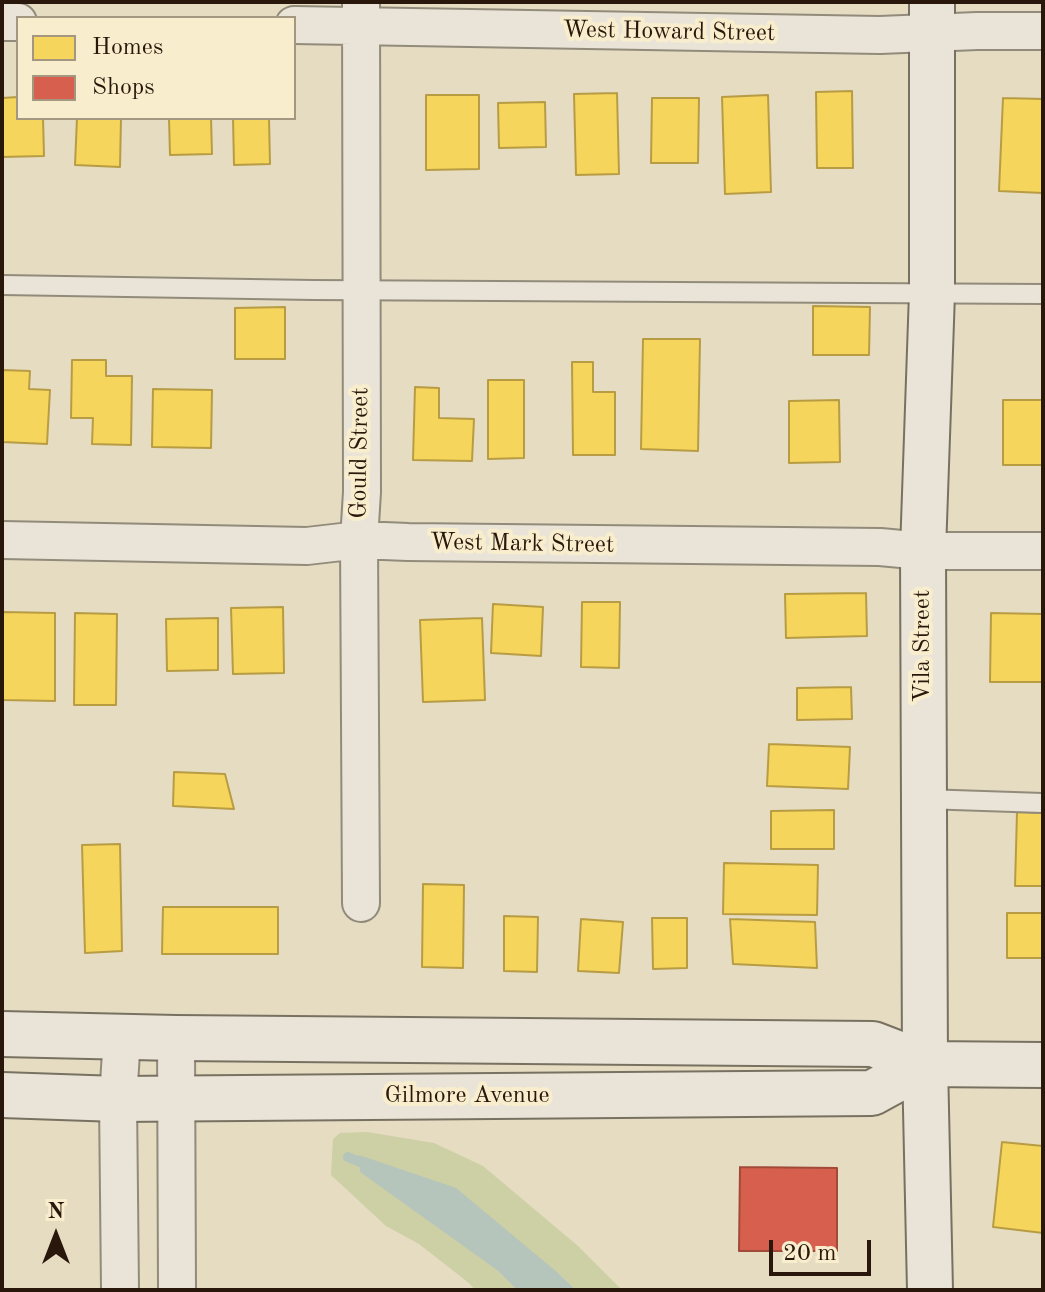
<!DOCTYPE html>
<html>
<head>
<meta charset="utf-8">
<style>
  body { margin:0 }
  #map { position:relative; width:1045px; height:1292px; overflow:hidden; background:#e5dcc1; font-family:"Old Standard TT",serif }
  canvas { display:block }
  .frame { position:absolute; inset:0; border:4px solid #29170b; pointer-events:none }
  .legend { position:absolute; left:16px; top:16px; width:280px; height:104px; box-sizing:border-box; background:#f8edcd; border:2px solid #a5977f; margin:0; padding:10px 14px; list-style:none; font-size:24px; color:#29170b }
  .legend li { display:flex; align-items:center; gap:16px; height:40px }
  .legend b { width:40px; border:2px solid #a5977f }
  .north { position:absolute; left:16px; top:1196px; width:80px; height:80px; -webkit-text-stroke:6px #f8edcd; paint-order:stroke; rotate:0deg; font-size:22px; font-weight:700; line-height:32px; text-align:center; color:#29170b }
  .north::after { content:''; display:block; margin:auto; width:28px; height:36px; background:#29170b; clip-path:polygon(50% 0,100% 100%,50% 72%,0 100%) }
  .scale { position:absolute; left:769px; top:1240px; width:102px; height:36px; box-sizing:border-box; border:4px solid #29170b; border-top:0; padding-left:10px; font-size:24px; line-height:28px; white-space:nowrap; color:#29170b; -webkit-text-stroke:6px #f8edcd; paint-order:stroke }
</style>
</head>
<body>
<div id="map">
<canvas width="1045" height="1292"></canvas>
<div class="frame"></div>
<ul class="legend">
<li><b style="height:22px;background:#f6d55c"></b>Homes</li>
<li><b style="height:22px;background:#d6604d"></b>Shops</li>
</ul>
<div class="north">N</div>
<div class="scale">20 m</div>
</div>
<script>
const ctx = document.querySelector('canvas').getContext('2d');
ctx.lineJoin = 'round';
function paint(path, color) { ctx.fillStyle = color; ctx.fill(path, 'evenodd'); }
const shape = rows => new Path2D(rows.map(r => 'M' + r).join(''));
function strokePath(path, color, width, dash) { ctx.strokeStyle = color; ctx.lineWidth = width; ctx.lineCap = dash ? 'butt' : 'round'; ctx.setLineDash(dash || []); ctx.stroke(path); }
function drawText(font, color, halo, rows, align = 'center') {
  ctx.font = font + ' "Old Standard TT",serif'; ctx.lineWidth = 8; ctx.setLineDash([]); ctx.textBaseline = 'middle'; ctx.strokeStyle = halo; ctx.fillStyle = color; for (const [text, x, y, turn = 0] of rows) {
    ctx.save(); ctx.translate(x, y); ctx.rotate((+turn || 0) * Math.PI / 180); ctx.textAlign = isNaN(turn) ? turn : align; if (halo) ctx.strokeText(text, 0, 0); ctx.fillText(text, 0, 0); ctx.restore();
  }
}
paint(shape([
  [367,1132,434,1143,483,1166,578,1246,622,1290,576,1290,558,1273,497,1270,517,1290,475,1290,469,1283,419,1244,386,1226,331,1175,333,1139,340,1133]
]), '#cdcfa4');
paint(shape([
  [359,1155,456,1188,558,1273,576,1290,517,1290,497,1270,360,1172]
]), '#b6c5bb');
const homes = shape([
  [852,91,853,168,817,168,816,92,852,91],
  [617,93,619,174,576,175,574,94,617,93],
  [426,95,479,95,479,169,426,170,426,95],
  [768,95,771,192,725,194,722,97,768,95],
  [18,97,18,118,43,118,44,156,2,157,2,98,18,97],
  [652,98,699,98,698,163,651,163,652,98],
  [1003,98,1043,99,1043,193,999,191,1003,98],
  [545,102,546,147,499,148,498,103,545,102],
  [77,118,121,118,120,167,75,165,77,118],
  [169,118,211,118,212,154,170,155,169,118],
  [233,118,269,118,270,164,234,165,233,118],
  [813,306,870,307,869,355,813,355,813,306],
  [285,307,285,359,235,359,235,308,285,307],
  [643,339,700,339,698,451,641,449,643,339],
  [72,360,106,360,106,376,132,376,131,445,92,444,93,418,71,418,72,360],
  [572,362,593,362,593,392,615,392,615,455,573,455,572,362],
  [2,370,30,371,29,389,50,390,47,444,2,442,2,370],
  [488,380,524,380,524,458,488,459,488,380],
  [415,387,439,388,439,418,474,419,472,461,413,460,415,387],
  [153,389,212,390,211,448,152,447,153,389],
  [839,400,840,462,789,463,789,401,839,400],
  [1003,400,1043,400,1043,465,1003,465,1003,400],
  [866,593,867,636,786,638,785,594,866,593],
  [582,602,620,602,619,668,581,667,582,602],
  [493,604,543,607,541,656,491,653,493,604],
  [283,607,284,673,233,674,231,608,283,607],
  [3,612,55,613,55,701,3,700,3,612],
  [75,613,117,614,116,705,74,705,75,613],
  [991,613,1043,614,1043,682,990,682,991,613],
  [218,618,218,670,167,671,166,619,218,618],
  [482,618,485,700,423,702,420,620,482,618],
  [851,687,852,719,797,720,797,688,851,687],
  [769,744,850,747,848,789,767,786,769,744],
  [174,772,225,774,234,809,173,806,174,772],
  [834,810,834,849,771,849,771,811,834,810],
  [1017,812,1043,813,1043,886,1015,886,1017,812],
  [120,844,122,951,85,953,82,845,120,844],
  [724,863,818,865,817,915,723,914,724,863],
  [423,884,464,885,463,968,422,967,423,884],
  [163,907,278,907,278,954,162,954,163,907],
  [1007,913,1043,913,1043,958,1007,958,1007,913],
  [504,916,538,917,537,972,504,971,504,916],
  [652,918,687,918,687,968,653,969,652,918],
  [581,919,623,922,619,973,578,971,581,919],
  [730,919,815,922,817,968,733,964,730,919],
  [1002,1142,1043,1146,1043,1233,993,1227,1002,1142]
]);
paint(homes, '#f6d55c');
strokePath(homes, '#b89c44', 2);
const shops = shape([
  [740,1167,837,1168,837,1251,739,1251,740,1167]
]);
paint(shops, '#d6604d');
strokePath(shops, '#a24a39', 2);
strokePath(shape([
  [348,1157,372,1167]
]), '#b6c5bb', 10);
const lane = shape([
  [2,285,313,290,1043,294],
  [924,799,1043,803]
]);
const street = shape([
  [2,22,18,22],
  [294,25,880,35,977,31,1043,31],
  [2,540,307,546,359,540,408,542,880,547,923,551,1043,551],
  [361,903,359,540,362,492,361,2],
  [176,1038,177,1290],
  [120,1290,118,1099,122,1037]
]);
const secondary = shape([
  [2,1034,176,1038,873,1044,925,1064,1043,1065],
  [2,1095,118,1099,872,1093,925,1064],
  [930,1290,925,1064,923,551,932,293,932,2]
]);
strokePath(lane, '#928b7b', 22);
strokePath(street, '#928b7b', 40);
strokePath(secondary, '#787162', 48);
strokePath(lane, '#e9e4d7', 18);
strokePath(street, '#e9e4d7', 36);
strokePath(secondary, '#e9e4d7', 44);
drawText('24px', '#29170b', '#f8edcd', [
  ["West Howard Street",669,32,1],
  ["Gould Street",360,453,-89],
  ["West Mark Street",522,544,1],
  ["Vila Street",923,646,-90],
  ["Gilmore Avenue",467,1096]
]);
</script>
</body>
</html>
